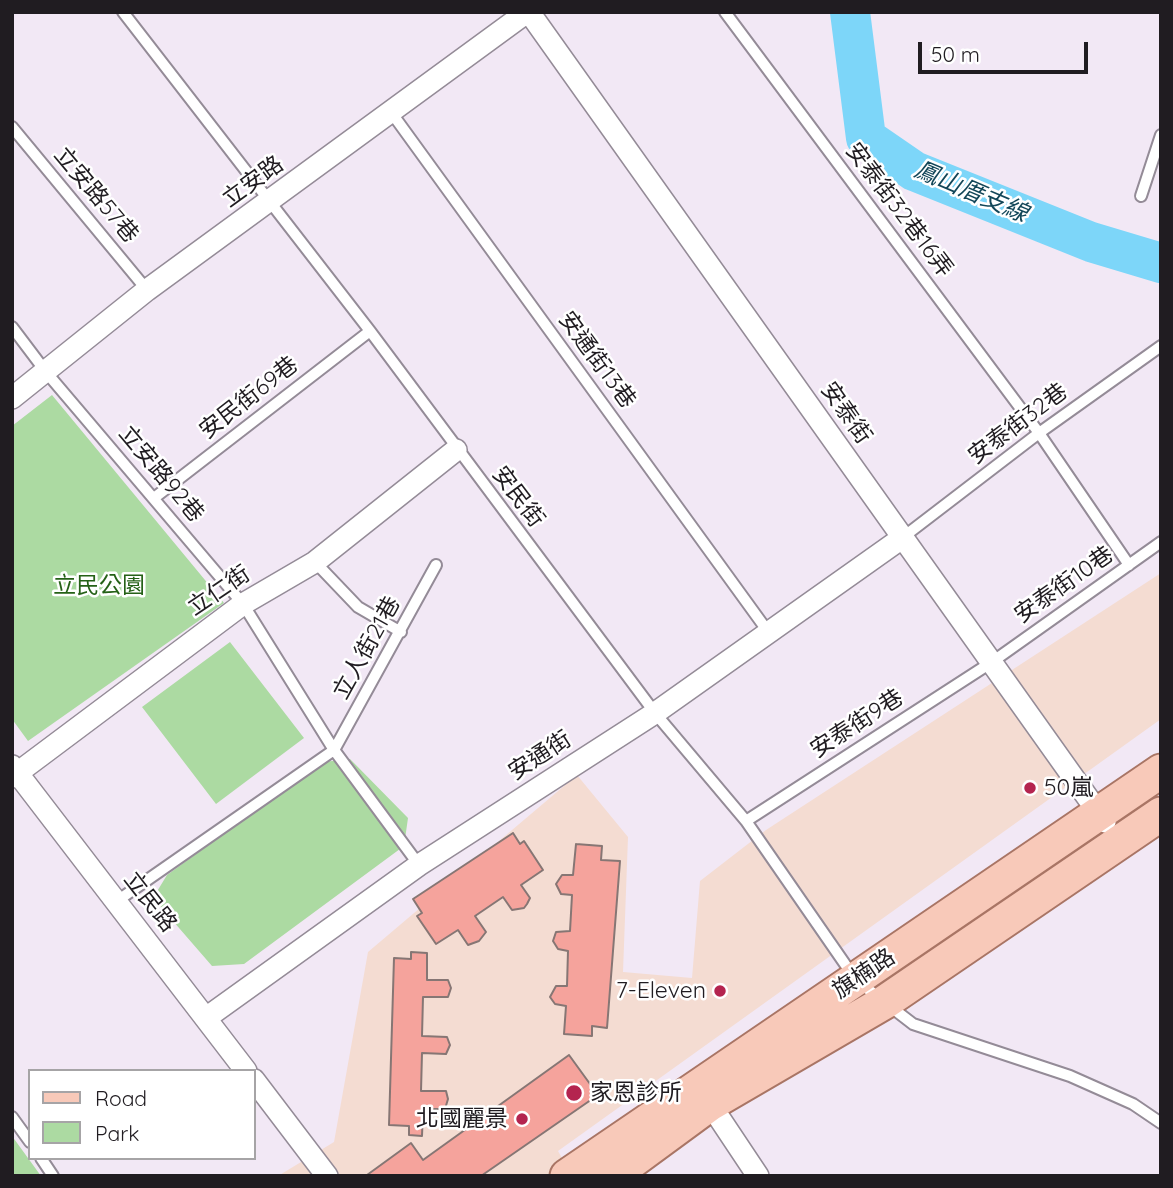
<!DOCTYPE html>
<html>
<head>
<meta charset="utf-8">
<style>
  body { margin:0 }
  #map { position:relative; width:1173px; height:1188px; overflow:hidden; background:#f2e8f5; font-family:Quicksand,sans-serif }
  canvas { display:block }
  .frame { position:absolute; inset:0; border:14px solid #201c21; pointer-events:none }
  .legend { position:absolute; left:28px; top:1069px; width:228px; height:91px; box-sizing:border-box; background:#fff; border:2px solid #a6a4a6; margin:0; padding:9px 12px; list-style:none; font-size:21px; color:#201c21 }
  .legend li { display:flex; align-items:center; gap:14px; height:35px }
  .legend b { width:35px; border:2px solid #a6a4a6 }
  .scale { position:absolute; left:918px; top:42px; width:170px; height:32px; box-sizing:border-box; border:4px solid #201c21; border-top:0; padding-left:9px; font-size:21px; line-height:24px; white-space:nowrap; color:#201c21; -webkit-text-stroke:5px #fff; paint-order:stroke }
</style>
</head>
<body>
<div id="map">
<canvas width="1173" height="1188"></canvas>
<div class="frame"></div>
<ul class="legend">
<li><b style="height:9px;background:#f8c9b9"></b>Road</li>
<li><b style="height:19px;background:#acdaa2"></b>Park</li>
</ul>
<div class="scale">50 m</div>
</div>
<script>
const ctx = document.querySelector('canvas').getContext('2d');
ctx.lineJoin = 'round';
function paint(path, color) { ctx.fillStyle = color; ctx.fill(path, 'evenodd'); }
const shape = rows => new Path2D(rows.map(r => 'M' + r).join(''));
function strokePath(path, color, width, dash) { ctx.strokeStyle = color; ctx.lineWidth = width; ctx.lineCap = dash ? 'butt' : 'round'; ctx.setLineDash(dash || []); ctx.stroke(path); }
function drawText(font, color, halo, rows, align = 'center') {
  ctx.font = font + ' Quicksand,"Noto Sans TC",sans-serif'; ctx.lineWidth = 5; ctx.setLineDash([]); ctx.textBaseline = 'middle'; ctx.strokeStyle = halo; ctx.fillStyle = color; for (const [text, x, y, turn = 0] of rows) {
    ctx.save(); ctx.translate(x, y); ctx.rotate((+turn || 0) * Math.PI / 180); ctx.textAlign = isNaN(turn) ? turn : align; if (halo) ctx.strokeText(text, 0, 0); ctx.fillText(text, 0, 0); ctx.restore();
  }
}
paint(shape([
  [1161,573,1161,719,558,1151,572,1176,278,1176,334,1142,368,952,577,775,628,837,623,972,692,978,700,881,766,830]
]), '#f4dcd2');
paint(shape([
  [52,395,224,603,28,741,12,719,12,426],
  [230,642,304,738,216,804,142,707],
  [350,759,408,818,404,846,244,964,212,966,153,898,167,875,323,762],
  [12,1136,41,1176,12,1176]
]), '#acdaa2');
strokePath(shape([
  [850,12,866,138,914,171,1091,242,1161,263]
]), '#7dd6f9', 40);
const building = shape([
  [513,833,520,844,524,841,543,870,521,885,530,898,527,904,524,908,512,910,503,897,475,916,486,932,479,941,468,945,458,930,436,944,417,916,422,913,413,899,513,833],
  [576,844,602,846,601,860,620,861,607,1028,592,1026,592,1036,564,1034,566,1006,555,1004,550,997,556,986,567,986,568,951,558,949,553,941,556,932,570,931,572,895,561,894,556,884,562,875,573,875,576,844],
  [411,952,427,953,427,980,448,980,451,988,448,997,423,997,422,1036,447,1037,450,1045,446,1054,422,1053,421,1091,446,1091,448,1099,445,1109,423,1109,422,1136,409,1135,409,1126,389,1125,394,958,411,959,411,952],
  [569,1055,598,1095,481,1176,367,1175,411,1143,423,1160,569,1055]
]);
paint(building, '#f5a39c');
strokePath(building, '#867674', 2);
const service = shape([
  [123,12,370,331,655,713,746,821,856,980,913,1024,1070,1076,1133,1104,1161,1123],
  [725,12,1039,433,1129,565],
  [391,112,769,633],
  [12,127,147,290],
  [1141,196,1161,135],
  [12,327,46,372,243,604,334,750,419,865],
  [154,498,370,331],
  [902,538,1039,433,1161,346],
  [315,562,358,607,401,632],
  [746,821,992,662,1161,542],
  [117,901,334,750,436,565],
  [12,1117,30,1142],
  [41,1158,53,1176]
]);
const minor = shape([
  [529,12,1105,822],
  [12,398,147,290,527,12],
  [12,766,246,1071],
  [12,777,243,604,315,562,456,450],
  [206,1018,419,865,655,713,902,538],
  [254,1080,327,1176],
  [710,1104,758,1176]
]);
const primary = shape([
  [567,1176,1161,771],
  [612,1176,710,1104,885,1002,1161,814]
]);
strokePath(service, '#948b97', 14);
strokePath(minor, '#948b97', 24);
strokePath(primary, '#a97565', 37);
strokePath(service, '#fff', 10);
strokePath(minor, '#fff', 21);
strokePath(primary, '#f8c9b9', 33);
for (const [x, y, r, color] of [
  [1030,788,7,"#b4244f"],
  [720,991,7,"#b4244f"],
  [574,1093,9,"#b4244f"],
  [522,1119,7,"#b4244f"]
]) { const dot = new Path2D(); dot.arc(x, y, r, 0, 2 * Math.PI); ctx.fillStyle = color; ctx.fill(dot); strokePath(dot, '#fff', 2.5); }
drawText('23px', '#201c21', '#fff', [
  ["立安路",253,182,-36],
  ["立安路57巷",96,195,50],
  ["安泰街32巷16弄",899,210,53],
  ["安通街13巷",597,360,54],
  ["安民街69巷",249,398,-38],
  ["安泰街",846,413,55],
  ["安泰街32巷",1018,424,-37],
  ["立安路92巷",161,474,50],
  ["安民街",518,497,53],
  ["安泰街10巷",1064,585,-35],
  ["立仁街",219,591,-34],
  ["立人街21巷",367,648,-61],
  ["安泰街9巷",857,724,-33],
  ["安通街",540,756,-33],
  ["立民路",150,902,52],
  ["旗楠路",864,974,-34]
]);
drawText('23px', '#256117', '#fff', [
  ["立民公園",99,586]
]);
drawText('23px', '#201c21', '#fff', [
  ["50嵐",1044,788],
  ["7-Eleven",706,991,"right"],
  ["家恩診所",590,1093],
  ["北國麗景",508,1119,"right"]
], 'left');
drawText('italic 24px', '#134759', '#fff', [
  ["鳳山厝支線",971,192,23]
]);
</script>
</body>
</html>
